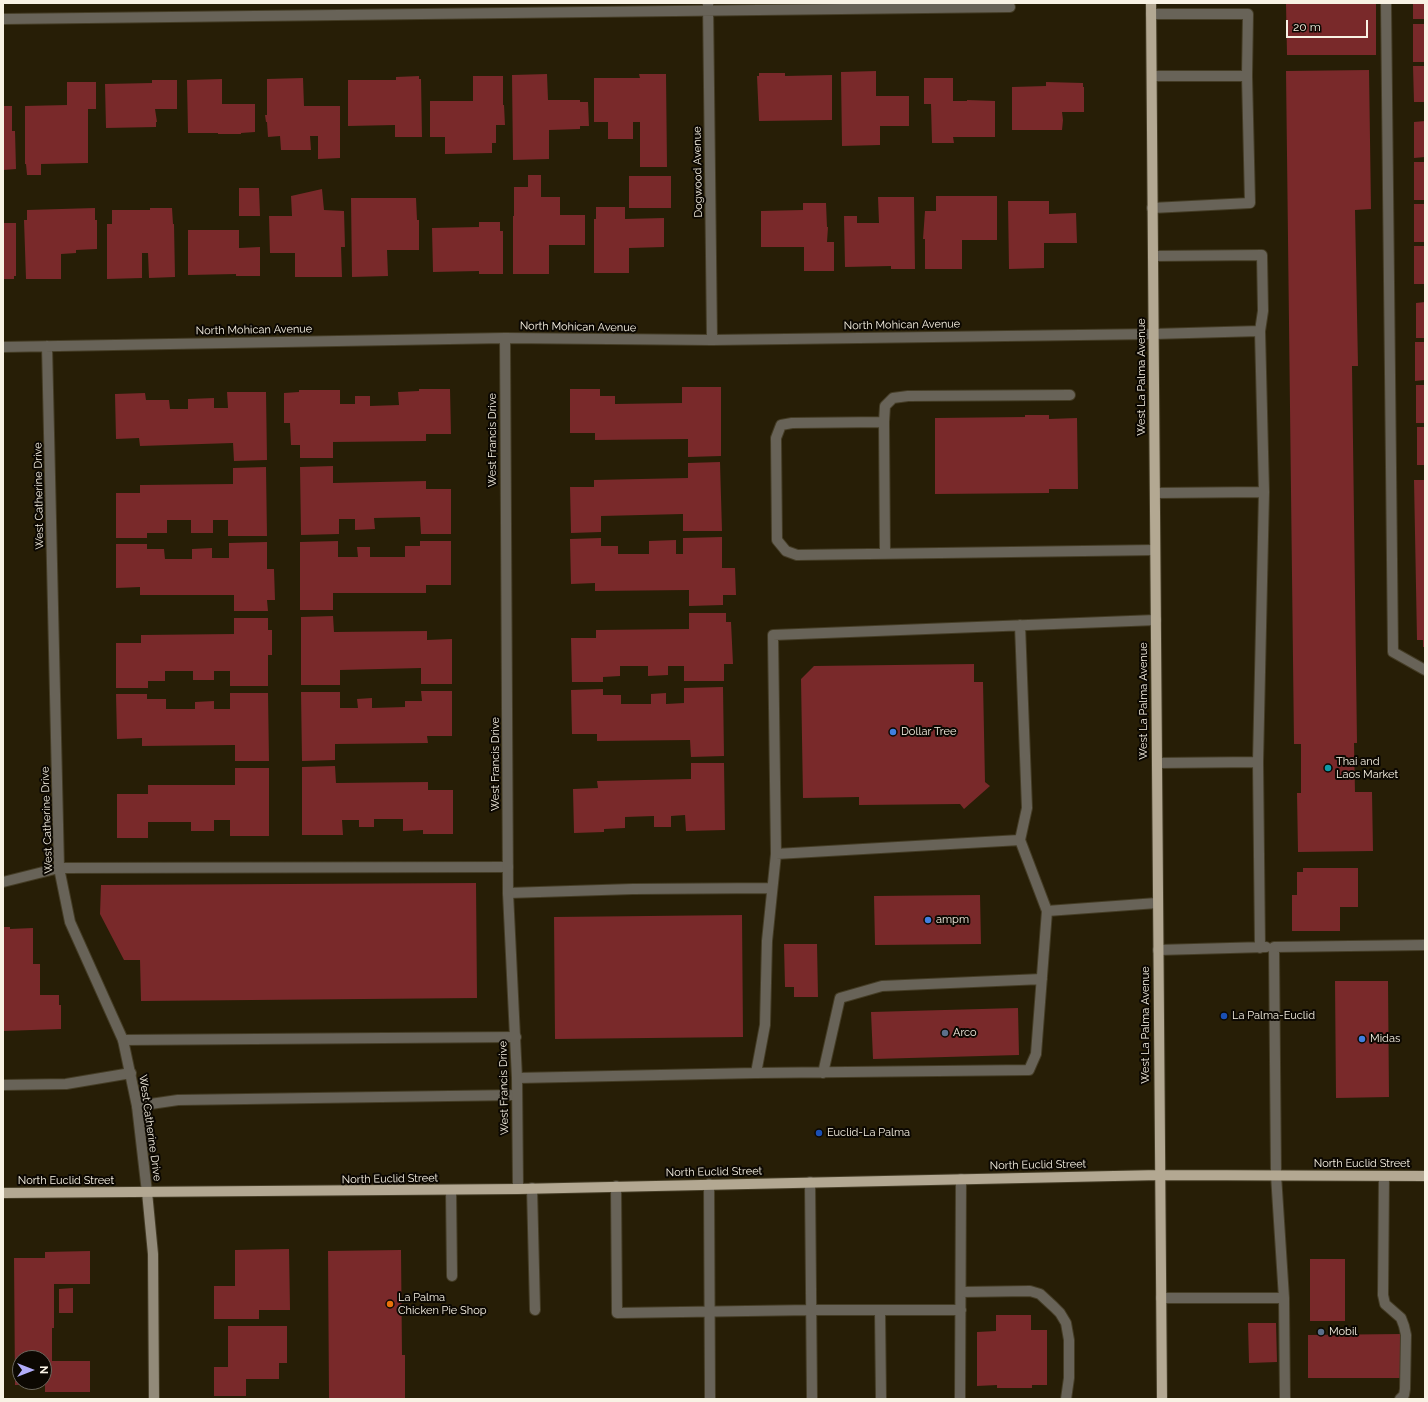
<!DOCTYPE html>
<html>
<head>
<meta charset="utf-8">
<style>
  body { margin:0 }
  #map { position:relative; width:1428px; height:1402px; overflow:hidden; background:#271e06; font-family:Raleway,sans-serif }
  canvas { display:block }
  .frame { position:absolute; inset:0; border:4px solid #f8f2e4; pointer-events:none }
  .north { position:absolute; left:12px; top:1350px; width:40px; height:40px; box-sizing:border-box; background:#0c0802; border:1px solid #6a665c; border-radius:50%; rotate:90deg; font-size:11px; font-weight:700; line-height:16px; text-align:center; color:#f8f2e4 }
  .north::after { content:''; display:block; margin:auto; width:14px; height:18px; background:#b2adf9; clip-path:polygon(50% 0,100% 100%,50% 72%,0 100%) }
  .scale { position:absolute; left:1286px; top:20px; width:82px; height:18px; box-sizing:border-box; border:2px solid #f8f2e4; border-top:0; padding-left:5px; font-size:12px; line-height:14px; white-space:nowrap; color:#f8f2e4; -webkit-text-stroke:3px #0c0802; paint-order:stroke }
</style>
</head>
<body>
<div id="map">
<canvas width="1428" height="1402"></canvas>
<div class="frame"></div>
<div class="north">N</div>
<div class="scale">20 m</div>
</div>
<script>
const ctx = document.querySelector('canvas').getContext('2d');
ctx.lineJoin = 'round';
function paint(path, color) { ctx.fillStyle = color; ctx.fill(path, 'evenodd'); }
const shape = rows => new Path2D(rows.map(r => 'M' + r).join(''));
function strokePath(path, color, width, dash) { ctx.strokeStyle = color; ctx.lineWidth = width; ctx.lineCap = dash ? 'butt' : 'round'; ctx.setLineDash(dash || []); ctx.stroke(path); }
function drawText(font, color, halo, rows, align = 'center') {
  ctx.font = font + ' Raleway,sans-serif'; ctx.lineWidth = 4; ctx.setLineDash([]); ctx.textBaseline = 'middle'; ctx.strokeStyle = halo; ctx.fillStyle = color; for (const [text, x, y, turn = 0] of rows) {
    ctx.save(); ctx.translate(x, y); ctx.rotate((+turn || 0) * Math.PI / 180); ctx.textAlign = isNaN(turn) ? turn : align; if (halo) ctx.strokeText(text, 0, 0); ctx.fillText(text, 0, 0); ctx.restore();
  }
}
paint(shape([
  [1286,3,1376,3,1376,55,1287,55],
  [1413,3,1425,3,1425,19,1413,19],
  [1413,24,1425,24,1425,62,1413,62],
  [1413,66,1425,66,1425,102,1414,102],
  [1369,70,1371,209,1355,210,1358,366,1352,366,1357,743,1354,743,1355,792,1372,792,1373,851,1298,852,1297,793,1301,793,1301,744,1294,744,1286,71],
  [876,71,876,96,909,96,909,126,880,126,880,145,842,146,841,72],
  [759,73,785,73,785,76,832,75,832,120,759,121,757,76,759,76],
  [547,74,548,100,580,100,580,102,588,102,589,126,580,126,580,129,549,130,549,159,513,160,512,75],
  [639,74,666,74,667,167,640,167,640,122,633,122,633,139,608,139,608,122,594,122,594,78,640,78],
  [419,76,419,79,421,79,422,137,395,137,395,125,348,126,348,80,396,80,396,77],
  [473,76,503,76,503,105,504,105,505,125,496,125,496,143,492,143,492,153,445,154,445,137,430,137,430,101,473,101],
  [303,78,304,106,340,106,340,158,318,159,318,136,310,136,311,150,281,150,280,136,268,137,267,122,266,122,265,115,267,115,267,79],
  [924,78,953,78,953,101,967,101,967,100,995,101,995,137,953,137,954,143,932,143,931,104,924,104],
  [222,79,222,104,255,104,255,132,241,133,241,134,218,134,218,133,188,133,187,80],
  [152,80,177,80,177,109,155,109,157,122,156,122,156,127,106,128,105,84,152,83],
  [67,82,96,82,96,109,88,109,88,163,41,164,41,175,27,175,26,164,25,164,25,106,67,105],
  [1046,82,1083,83,1083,87,1084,87,1084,112,1062,112,1063,120,1062,130,1012,130,1012,87,1046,86],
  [3,106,12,106,12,131,15,131,16,169,3,170],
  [1425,121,1425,157,1414,158,1414,122],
  [1414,162,1425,162,1425,200,1414,200],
  [528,175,541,175,541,197,560,197,560,215,585,215,585,245,549,245,549,274,513,274,513,216,514,216,514,187,528,187],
  [629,176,671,176,671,208,629,208],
  [239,188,259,188,260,216,239,216],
  [322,189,324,210,344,211,345,247,341,247,342,277,295,277,295,253,270,253,269,216,292,216,291,196],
  [936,196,997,196,997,240,962,240,962,269,925,269,925,239,923,239,925,211,936,211],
  [878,197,914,197,915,269,891,269,891,266,845,267,844,216,857,216,857,223,879,223],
  [351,198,416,198,417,220,419,220,419,250,387,250,388,276,352,277],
  [1008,201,1049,201,1049,214,1076,213,1077,243,1044,243,1044,268,1009,269],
  [803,203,826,203,827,227,828,227,827,242,834,242,834,271,804,271,804,247,761,247,761,211,803,210],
  [1414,204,1425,204,1425,242,1414,242],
  [596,207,625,207,625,219,664,218,664,247,629,248,629,273,594,273,594,219,596,219],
  [95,208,95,220,97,220,97,249,76,250,76,253,61,254,61,279,26,279,24,220,27,220,27,210],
  [150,208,172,208,173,224,174,224,175,277,149,278,148,253,142,253,142,278,107,279,107,224,112,224,112,210,150,210],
  [479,222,500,222,500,231,503,231,503,274,479,274,479,271,433,272,432,228,479,227],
  [3,223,16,223,16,276,14,276,14,279,3,279],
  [188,230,239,230,239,248,260,247,260,276,236,276,236,274,188,275],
  [1414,246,1425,246,1425,284,1414,284],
  [1425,302,1425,338,1416,338,1416,303],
  [1415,342,1425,342,1425,380,1415,381],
  [1416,385,1425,385,1425,423,1416,423],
  [682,387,721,387,721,456,688,457,688,439,595,440,595,433,570,433,570,389,600,389,600,396,615,396,615,404,682,403],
  [419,389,450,389,451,434,426,434,426,441,333,442,333,458,300,458,300,445,291,445,290,423,284,423,284,393,299,392,299,390,340,390,340,404,355,404,355,396,370,396,370,406,399,405,398,392,419,391],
  [227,392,266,392,267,460,234,461,233,443,140,446,139,438,116,439,115,394,145,393,146,400,169,400,170,409,188,409,188,399,214,398,214,408,228,408],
  [1025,415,1049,415,1049,419,1077,418,1078,489,1049,489,1049,493,935,494,935,418,1025,417],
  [1417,427,1425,427,1425,465,1417,465],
  [720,462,722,531,683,531,683,514,601,516,601,532,571,533,570,487,594,487,594,480,688,478,688,463],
  [333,466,333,483,426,481,426,489,451,489,451,534,421,534,420,517,374,518,375,529,355,530,355,519,339,519,339,534,301,535,300,467],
  [266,467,267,536,228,536,228,520,213,520,213,533,191,533,191,520,167,520,167,533,147,533,147,538,116,538,116,493,140,493,140,485,233,484,233,468],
  [1414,480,1425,480,1425,647,1423,647,1423,640,1417,640],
  [722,537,722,568,735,568,736,595,723,595,723,605,689,606,689,590,595,591,595,583,571,584,570,539,601,538,601,546,618,546,618,554,649,554,649,541,676,540,676,554,683,554,683,538],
  [338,541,338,557,358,557,357,547,370,547,370,557,405,557,405,546,420,546,420,541,451,541,451,585,426,585,426,593,333,593,333,610,300,610,300,542],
  [267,542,267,569,274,569,275,600,267,600,268,611,234,611,234,595,140,595,140,587,116,588,116,544,147,544,147,549,164,549,165,559,192,559,192,549,212,548,212,558,229,558,229,543],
  [689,613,726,613,726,622,731,622,733,664,724,664,724,681,684,681,684,666,668,666,668,675,648,676,648,666,620,666,620,676,603,677,603,682,572,682,571,638,596,638,596,630,689,629],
  [333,616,334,632,427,631,427,640,452,639,452,684,421,684,421,668,340,670,340,685,301,685,301,617],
  [234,618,268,618,268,630,272,630,272,655,268,655,268,686,230,686,230,671,214,671,214,680,193,680,193,671,165,671,165,681,148,681,148,688,116,688,116,643,141,643,141,635,234,634],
  [974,664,974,682,983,682,985,782,990,786,964,809,960,804,859,805,859,797,803,798,801,679,814,666],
  [723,687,724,756,691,757,690,740,597,741,597,734,572,734,571,690,603,689,603,695,621,695,621,704,651,704,651,694,666,693,666,704,684,703,684,688],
  [421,691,452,691,452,736,427,736,428,743,335,744,335,760,302,761,301,692,340,692,340,708,358,708,357,699,372,698,372,708,405,707,405,701,422,701],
  [230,693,268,693,269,761,235,761,235,745,142,746,142,738,117,739,116,694,147,694,147,699,166,699,166,709,195,709,195,702,214,701,214,709,230,709],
  [691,763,724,763,725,830,686,831,685,815,671,816,671,827,654,827,654,816,625,817,625,828,604,829,604,832,574,833,573,789,598,788,597,781,691,779],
  [335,766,336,783,428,782,428,790,453,790,453,834,423,834,423,830,403,831,403,819,374,819,374,827,359,827,359,820,342,820,343,835,302,835,302,767],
  [235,768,269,768,269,836,230,836,230,820,214,820,214,831,191,831,191,822,148,822,148,838,117,838,117,794,148,794,148,785,235,785],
  [1303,868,1358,868,1358,907,1340,907,1340,931,1292,931,1292,895,1297,895,1297,872,1303,872],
  [476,883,477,998,141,1001,140,960,124,960,100,914,101,885],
  [980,895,981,944,875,945,874,896],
  [742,915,743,1037,555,1039,554,917],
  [3,927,10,927,10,929,33,928,33,964,40,964,40,995,59,995,59,1005,61,1005,61,1029,3,1031],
  [784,944,817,944,818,997,794,997,794,987,785,987],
  [1335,981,1388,981,1389,1097,1336,1098],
  [1018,1008,1019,1055,873,1059,871,1012],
  [289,1249,290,1310,259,1310,259,1319,214,1319,214,1286,235,1286,235,1250],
  [401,1250,402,1355,405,1355,405,1399,329,1399,328,1251],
  [90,1251,90,1284,54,1284,54,1328,52,1328,52,1361,90,1361,90,1392,45,1392,45,1385,15,1385,14,1258,45,1258,45,1252],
  [20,1358,44,1358,44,1382,20,1382],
  [1310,1259,1345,1259,1345,1321,1310,1321],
  [73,1288,73,1313,59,1313,59,1289],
  [996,1315,1031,1315,1031,1330,1047,1330,1047,1385,1032,1385,1032,1388,997,1388,997,1385,977,1386,977,1332,996,1331],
  [1248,1323,1276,1323,1277,1362,1249,1363],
  [228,1326,287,1326,287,1363,279,1363,279,1379,246,1379,246,1396,214,1396,214,1367,228,1367],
  [1401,1334,1401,1378,1308,1378,1308,1335]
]), '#79292a');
const lane = shape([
  [1386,3,1393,652,1425,670],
  [1151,14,1248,14,1247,76],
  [1152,76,1247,76,1250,203,1152,208],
  [1153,256,1262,255,1263,311,1260,331,1264,492,1258,762,1260,948],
  [1153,334,1260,331],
  [1070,395,908,396,893,398,885,406,884,422,792,423,781,425,776,438,777,540,786,551,797,555,1155,550],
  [884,422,885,554],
  [1155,493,1264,492],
  [1157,763,1258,762],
  [1020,840,1027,808,1020,625],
  [3,882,59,868,508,867],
  [508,893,633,889,772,888],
  [1047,911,1157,903],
  [1158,950,1266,947],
  [123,1040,516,1037],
  [756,1073,765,1025,767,941,776,854,773,635,1156,620],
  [823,1073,840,998,882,986,1042,979],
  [517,1078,756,1073,1029,1070,1036,1054,1047,911,1020,840,776,854],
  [3,1085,66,1084,131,1073],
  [137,1106,178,1100,517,1095],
  [1384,1176,1383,1295,1385,1304,1401,1318,1404,1326,1406,1335,1405,1389,1404,1395,1400,1399],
  [810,1182,812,1399],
  [709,1184,710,1399],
  [616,1186,617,1313,811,1310,961,1310],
  [532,1188,535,1310],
  [451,1190,452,1276],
  [961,1292,1030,1291,1040,1294,1054,1307,1060,1313,1066,1323,1069,1340,1069,1378,1066,1399],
  [1161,1298,1284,1298],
  [880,1310,881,1399],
  [960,1399,961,1179],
  [1285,1399,1284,1298,1276,1175,1274,947,1425,945]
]);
const street = shape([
  [708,3,712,340],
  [3,19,1010,7],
  [505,338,508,893,517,1078,518,1189],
  [47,346,59,868,70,922,123,1040,137,1106,147,1192],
  [3,347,505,338,712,340,1153,334]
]);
const secondary = shape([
  [147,1192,153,1254,154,1399]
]);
const primary = shape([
  [1151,3,1162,1399],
  [3,1193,518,1189,1160,1175,1425,1176]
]);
strokePath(lane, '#443c25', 12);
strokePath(street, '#443c25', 12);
strokePath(secondary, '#443c25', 12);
strokePath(primary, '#443c25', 12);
strokePath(lane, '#686358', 10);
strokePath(street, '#686358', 10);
strokePath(secondary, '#928a79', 10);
strokePath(primary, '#b3a892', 10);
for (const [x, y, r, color] of [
  [893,732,4,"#3f7fe0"],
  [1328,768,4,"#0f9aa8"],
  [928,920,4,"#3f7fe0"],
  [1224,1016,4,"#1a4fb4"],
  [945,1033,4,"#5c6f8a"],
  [1362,1039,4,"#3f7fe0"],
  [819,1133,4,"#1a4fb4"],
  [390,1304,4,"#e8710a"],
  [1321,1332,4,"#5c6f8a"]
]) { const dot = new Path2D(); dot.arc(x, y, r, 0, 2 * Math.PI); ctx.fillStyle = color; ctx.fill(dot); strokePath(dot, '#0c0802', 1.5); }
drawText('11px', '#f8f2e4', '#0c0802', [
  ["Dogwood Avenue",698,172,-91],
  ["North Mohican Avenue",902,325,-1],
  ["North Mohican Avenue",578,327,1],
  ["North Mohican Avenue",254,330,-1],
  ["West La Palma Avenue",1142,377,-90],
  ["West Francis Drive",493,440,-90],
  ["West Catherine Drive",39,496,-91],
  ["West La Palma Avenue",1144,701,-90],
  ["West Francis Drive",496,764,-90],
  ["West Catherine Drive",47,820,-92],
  ["West La Palma Avenue",1146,1025,-90],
  ["West Francis Drive",504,1088,-91],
  ["West Catherine Drive",150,1128,82],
  ["North Euclid Street",1362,1164],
  ["North Euclid Street",1038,1165,-1],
  ["North Euclid Street",714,1172,-1],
  ["North Euclid Street",390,1179,-1],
  ["North Euclid Street",66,1181]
]);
drawText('11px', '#f8f2e4', '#0c0802', [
  ["Dollar Tree",901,732],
  ["Thai and",1336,762],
  ["Laos Market",1336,775],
  ["ampm",936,920],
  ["La Palma-Euclid",1232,1016],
  ["Arco",953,1033],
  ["Midas",1370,1039],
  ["Euclid-La Palma",827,1133],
  ["La Palma",398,1298],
  ["Chicken Pie Shop",398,1311],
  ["Mobil",1329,1332]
], 'left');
</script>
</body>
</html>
